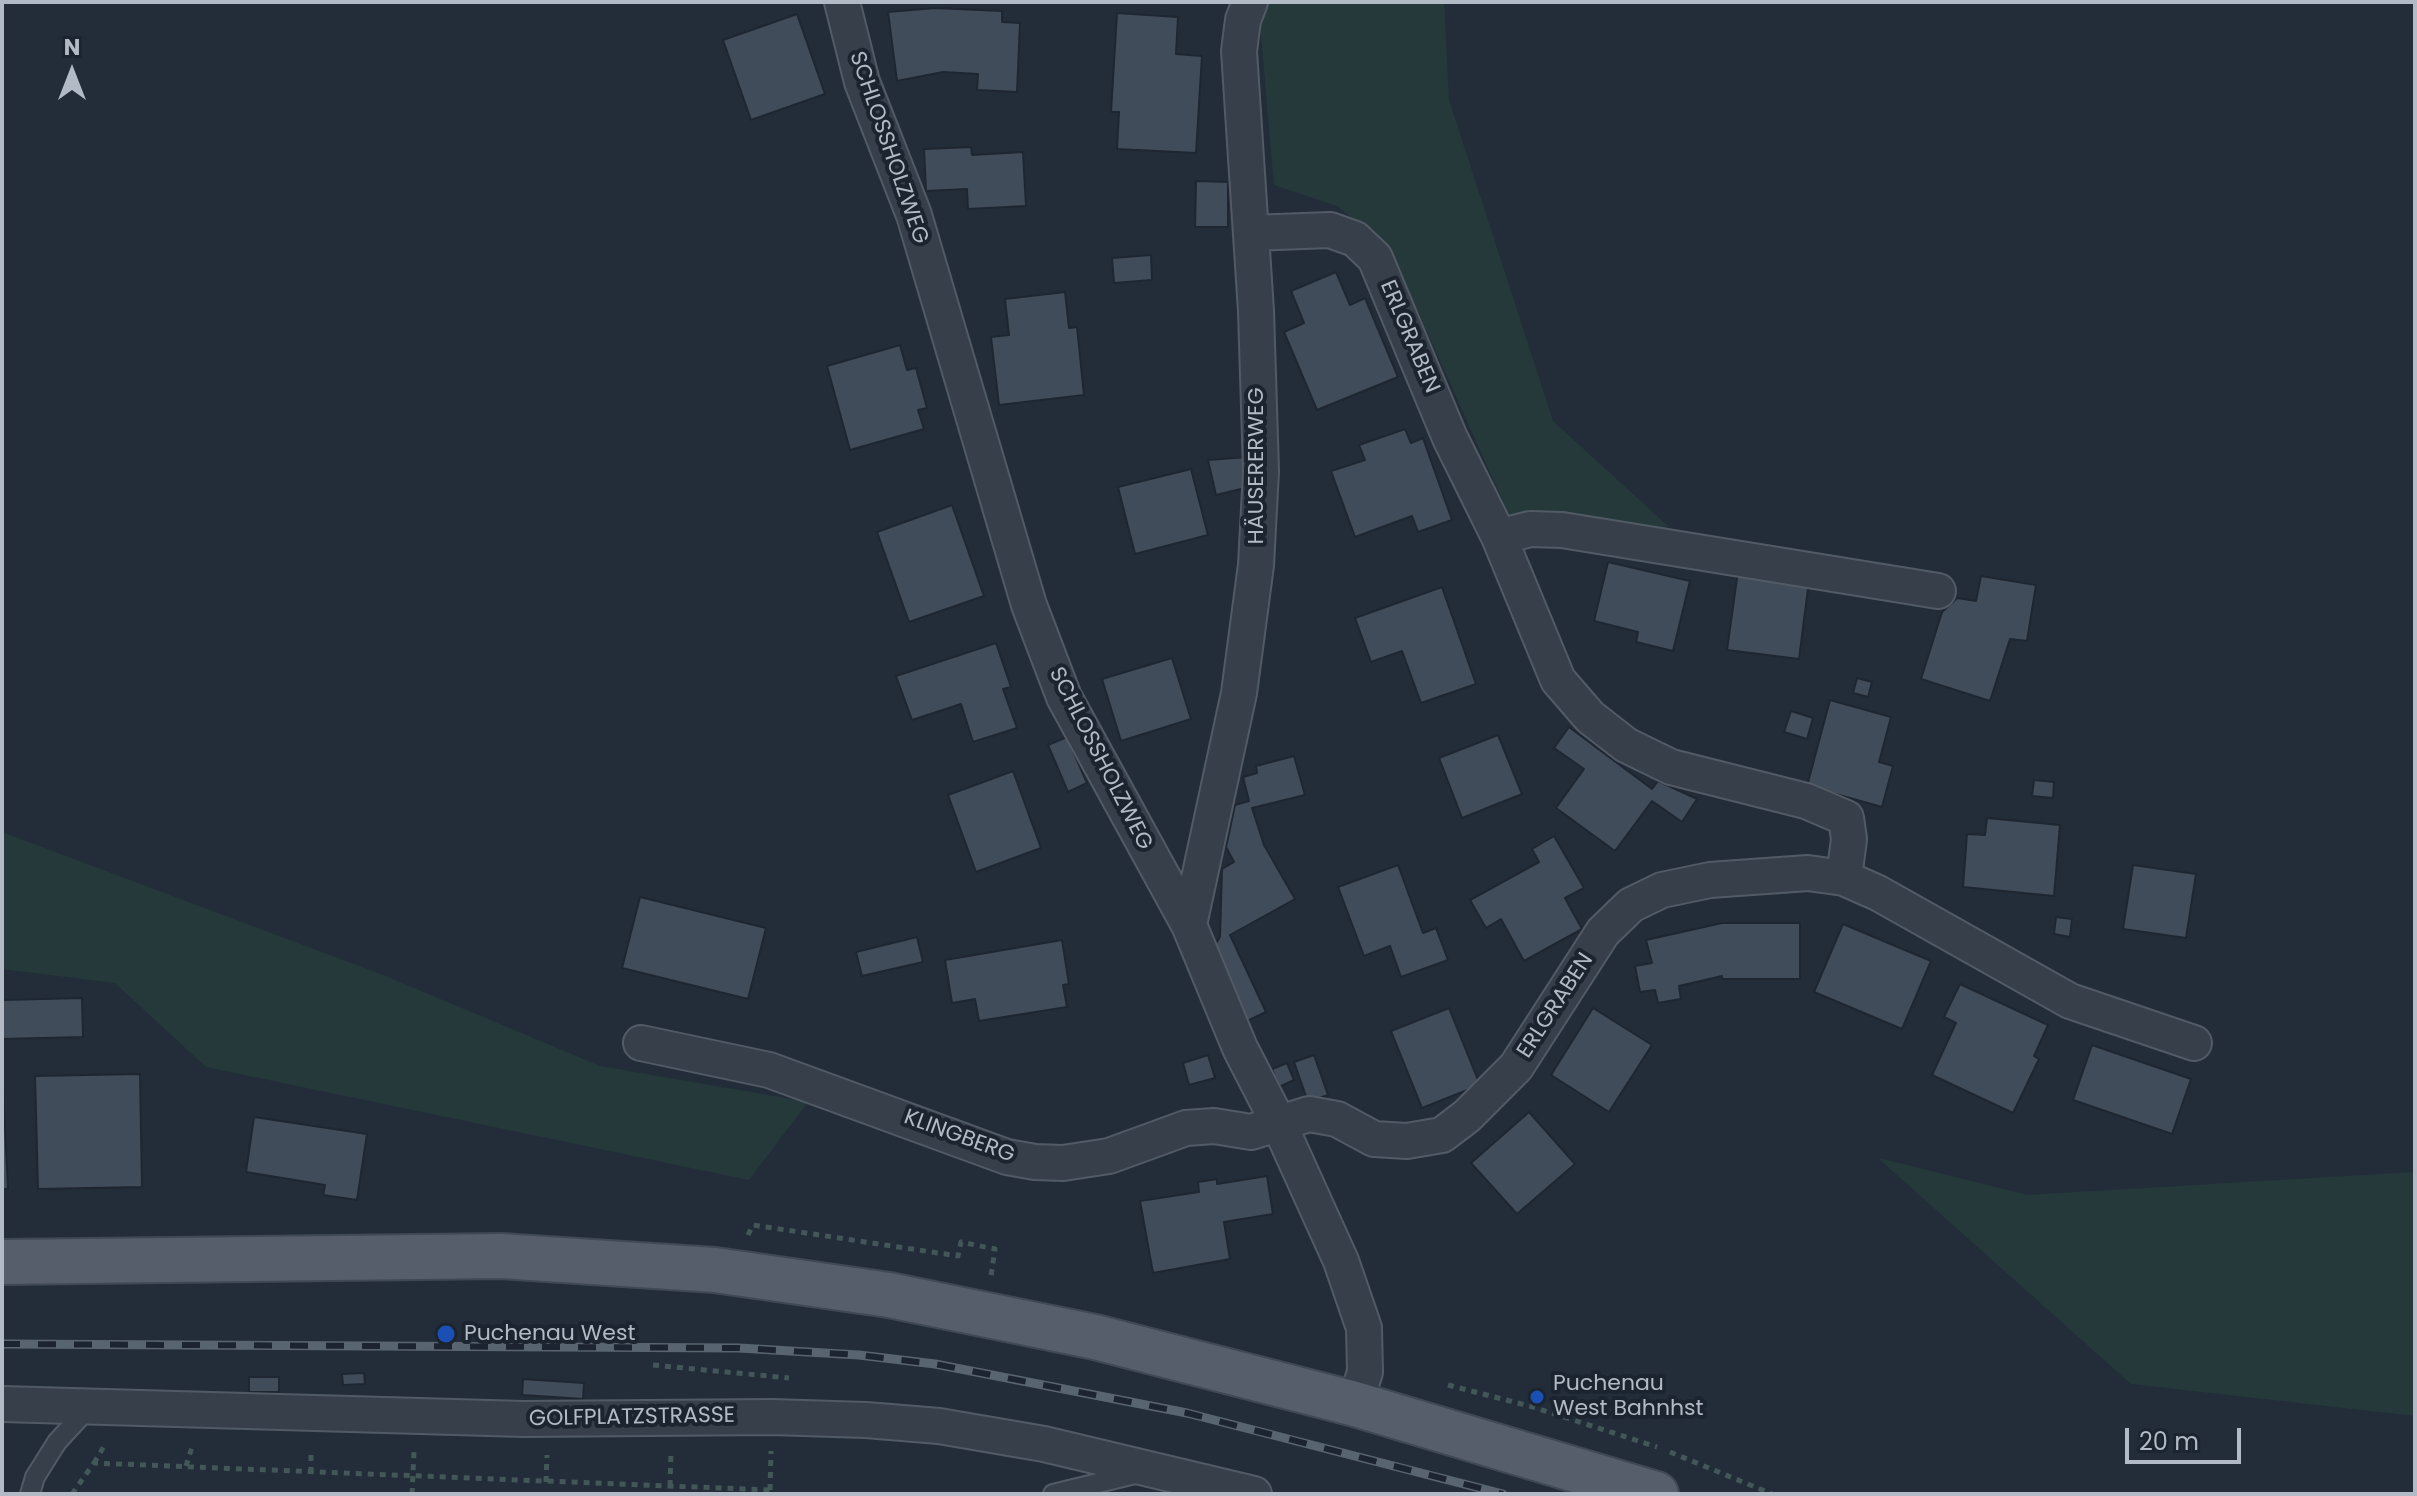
<!DOCTYPE html>
<html>
<head>
<meta charset="utf-8">
<style>
  body { margin:0 }
  #map { position:relative; width:2417px; height:1496px; overflow:hidden; background:#232d3a; font-family:Poppins,sans-serif }
  canvas { display:block }
  .frame { position:absolute; inset:0; border:4px solid #b2bac6; pointer-events:none }
  .north { position:absolute; left:32px; top:32px; width:80px; height:80px; -webkit-text-stroke:6px #1c242f; paint-order:stroke; rotate:0deg; font-size:22px; font-weight:700; line-height:32px; text-align:center; color:#b2bac6 }
  .north::after { content:''; display:block; margin:auto; width:28px; height:36px; background:#b2bac6; clip-path:polygon(50% 0,100% 100%,50% 72%,0 100%) }
  .scale { position:absolute; left:2125px; top:1428px; width:116px; height:36px; box-sizing:border-box; border:4px solid #b2bac6; border-top:0; padding-left:10px; font-size:24px; line-height:28px; white-space:nowrap; color:#b2bac6; -webkit-text-stroke:6px #1c242f; paint-order:stroke }
</style>
</head>
<body>
<div id="map">
<canvas width="2417" height="1496"></canvas>
<div class="frame"></div>
<div class="north">N</div>
<div class="scale">20 m</div>
</div>
<script>
const ctx = document.querySelector('canvas').getContext('2d');
ctx.lineJoin = 'round';
function paint(path, color) { ctx.fillStyle = color; ctx.fill(path, 'evenodd'); }
const shape = rows => new Path2D(rows.map(r => 'M' + r).join(''));
function strokePath(path, color, width, dash) { ctx.strokeStyle = color; ctx.lineWidth = width; ctx.lineCap = dash ? 'butt' : 'round'; ctx.setLineDash(dash || []); ctx.stroke(path); }
function drawText(font, color, halo, rows, align = 'center') {
  ctx.font = font + ' Poppins,sans-serif'; ctx.lineWidth = 8; ctx.setLineDash([]); ctx.textBaseline = 'middle'; ctx.strokeStyle = halo; ctx.fillStyle = color; for (const [text, x, y, turn = 0] of rows) {
    ctx.save(); ctx.translate(x, y); ctx.rotate((+turn || 0) * Math.PI / 180); ctx.textAlign = isNaN(turn) ? turn : align; if (halo) ctx.strokeText(text, 0, 0); ctx.fillText(text, 0, 0); ctx.restore();
  }
}
paint(shape([
  [1269,2,1444,2,1449,100,1553,421,1669,527,1510,517,1390,249,1337,206,1274,185,1260,23],
  [2,832,383,975,600,1066,808,1102,749,1180,206,1067,115,983,2,969],
  [1878,1158,2027,1195,2415,1172,2415,1416,2131,1384]
]), '#25393b');
const building = shape([
  [935,8,1002,11,1002,22,1020,23,1017,92,977,90,978,74,943,72,897,81,888,12,935,8],
  [1117,13,1178,17,1176,54,1202,56,1196,153,1117,149,1119,112,1111,112,1117,13],
  [797,14,825,94,751,120,723,40,797,14],
  [971,147,972,155,1023,152,1026,206,968,209,967,189,926,191,924,149,971,147],
  [1196,181,1228,182,1228,227,1195,227,1196,181],
  [1151,255,1152,280,1114,283,1112,258,1151,255],
  [1336,272,1350,305,1365,298,1398,377,1317,410,1284,332,1304,323,1291,291,1336,272],
  [1065,292,1069,328,1077,327,1084,395,999,405,991,337,1009,335,1005,299,1065,292],
  [900,345,907,370,916,368,927,408,918,410,924,429,850,450,827,366,900,345],
  [1405,429,1411,443,1423,438,1452,520,1418,532,1412,516,1355,537,1331,471,1365,460,1359,445,1405,429],
  [1247,457,1245,488,1216,495,1208,460,1247,457],
  [1191,469,1208,535,1135,554,1118,487,1191,469],
  [952,505,984,596,909,622,877,532,952,505],
  [1608,562,1690,581,1673,651,1636,642,1638,632,1594,621,1608,562],
  [1738,571,1809,581,1799,659,1727,650,1738,571],
  [1981,576,2036,585,2027,641,2010,639,1990,701,1921,679,1942,612,1957,598,1976,601,1981,576],
  [1442,587,1476,684,1421,703,1402,651,1371,662,1355,618,1442,587],
  [996,643,1011,687,1003,689,1017,728,973,742,961,704,912,720,896,676,996,643],
  [1172,658,1191,719,1121,741,1102,679,1172,658],
  [1857,678,1872,682,1868,697,1853,693,1857,678],
  [1830,700,1891,717,1879,762,1893,766,1882,807,1807,786,1830,700],
  [1791,711,1813,718,1807,739,1784,732,1791,711],
  [1569,727,1652,789,1658,781,1697,799,1682,822,1652,801,1615,851,1556,808,1584,769,1554,748,1569,727],
  [1498,735,1522,794,1462,818,1439,758,1498,735],
  [1067,737,1087,783,1068,792,1048,745,1067,737],
  [1294,756,1305,795,1252,808,1264,845,1295,899,1230,935,1266,1012,1247,1021,1213,948,1220,937,1222,869,1234,862,1226,847,1235,805,1249,801,1243,777,1257,773,1256,766,1294,756],
  [1013,771,1041,848,976,872,948,795,1013,771],
  [2034,780,2054,782,2053,798,2032,796,2034,780],
  [1987,818,2060,825,2054,896,1963,887,1967,834,1985,835,1987,818],
  [1554,836,1584,888,1565,898,1582,929,1524,961,1501,919,1486,928,1470,900,1539,862,1532,849,1554,836],
  [1398,865,1423,933,1436,928,1448,960,1401,977,1390,946,1364,956,1338,887,1398,865],
  [2133,865,2196,874,2186,938,2123,929,2133,865],
  [640,897,766,928,748,999,622,968,640,897],
  [2056,917,2072,919,2070,937,2054,934,2056,917],
  [1722,923,1800,923,1800,979,1722,979,1722,976,1679,986,1681,999,1658,1003,1655,990,1640,992,1635,966,1652,963,1646,940,1722,923],
  [1843,924,1931,961,1902,1029,1814,992,1843,924],
  [917,937,923,962,862,976,856,952,917,937],
  [1062,940,1069,984,1063,985,1067,1007,979,1021,975,999,952,1003,945,960,1062,940],
  [1960,984,2048,1025,2034,1056,2039,1059,2013,1113,1932,1075,1956,1023,1944,1017,1960,984],
  [82,998,83,1037,2,1039,2,1000,82,998],
  [1449,1008,1480,1085,1422,1108,1391,1031,1449,1008],
  [1593,1008,1652,1045,1609,1112,1551,1075,1593,1008],
  [2092,1045,2191,1079,2172,1134,2073,1100,2092,1045],
  [1208,1055,1215,1078,1189,1085,1183,1063,1208,1055],
  [1314,1055,1328,1095,1308,1102,1294,1062,1314,1055],
  [1287,1063,1294,1080,1279,1087,1272,1069,1287,1063],
  [2,1065,8,1189,2,1189,2,1065],
  [140,1074,142,1187,38,1189,35,1076,140,1074],
  [1529,1112,1575,1164,1517,1214,1471,1163,1529,1112],
  [254,1117,367,1134,357,1200,323,1195,325,1185,246,1172,254,1117],
  [1267,1176,1273,1214,1224,1222,1230,1259,1153,1273,1140,1201,1199,1192,1198,1182,1217,1179,1217,1184,1267,1176],
  [364,1373,365,1384,343,1385,342,1374,364,1373],
  [249,1377,279,1377,279,1392,249,1392,249,1377],
  [523,1379,584,1383,583,1399,522,1395,523,1379]
]);
paint(building, '#404c59');
strokePath(building, '#1e2631', 2);
const lane = shape([
  [30,1494,35,1477,57,1442,90,1406],
  [1053,1494,1135,1474]
]);
const street = shape([
  [842,2,862,82,914,215,1029,605,1064,697,1189,925,1240,1048,1279,1124,1341,1261,1364,1328,1365,1372,1355,1404],
  [1251,233,1330,230,1355,239,1375,258,1450,438,1499,537,1558,680,1590,717,1626,745,1671,767,1806,801,1846,818,1849,839,1844,878],
  [1499,537,1530,529,1562,530,1938,591],
  [1189,925,1239,693,1256,565,1261,471,1256,311,1239,51,1243,20,1250,2],
  [641,1043,769,1070,1007,1157,1035,1162,1063,1163,1109,1156,1186,1128,1214,1126,1251,1132,1309,1114,1337,1119,1374,1139,1407,1141,1442,1135,1467,1116,1516,1067,1603,932,1631,905,1662,890,1710,880,1808,873,1844,878,1878,893,2070,1001,2194,1043],
  [2,1404,524,1419,772,1417,866,1420,939,1426,1044,1444,1254,1494]
]);
const primary = shape([
  [2,1262,501,1256,715,1270,889,1295,1095,1337,1355,1404,1656,1494]
]);
strokePath(lane, '#525a65', 22);
strokePath(street, '#525a65', 38);
strokePath(primary, '#404853', 48);
strokePath(shape([
  [748,1235,753,1225,958,1256,961,1242,995,1249,991,1276],
  [653,1365,789,1378],
  [1448,1385,1533,1407,1657,1447],
  [1670,1452,1772,1494],
  [94,1463,106,1443],
  [186,1466,193,1444],
  [311,1473,311,1450],
  [546,1482,547,1455],
  [670,1486,671,1451],
  [770,1490,771,1451],
  [72,1494,94,1463,770,1490,770,1494],
  [412,1494,414,1451]
]), '#435658', 5, [6, 6]);
strokePath(lane, '#373f4a', 18);
strokePath(street, '#373f4a', 34);
strokePath(primary, '#555e6a', 44);
const rail = shape([
  [2,1344,739,1348,859,1355,935,1364,1187,1413,1503,1494]
]);
strokePath(rail, '#596471', 9);
strokePath(rail, '#1c242f', 6, [18]);
for (const [x, y, r, color] of [
  [446,1334,10,"#1a4fb4"],
  [1537,1397,8,"#1a4fb4"]
]) { const dot = new Path2D(); dot.arc(x, y, r, 0, 2 * Math.PI); ctx.fillStyle = color; ctx.fill(dot); strokePath(dot, '#1c242f', 3); }
drawText('22px', '#b2bac6', '#1c242f', [
  ["SCHLOSSHOLZWEG",888,148,71],
  ["ERLGRABEN",1409,337,67],
  ["HÄUSERERWEG",1257,466,-90],
  ["SCHLOSSHOLZWEG",1100,759,63],
  ["ERLGRABEN",1556,1006,-57],
  ["KLINGBERG",959,1137,20],
  ["GOLFPLATZSTRASSE",632,1418,-1]
]);
drawText('22px', '#b2bac6', '#1c242f', [
  ["Puchenau West",464,1334],
  ["Puchenau",1553,1384],
  ["West Bahnhst",1553,1409]
], 'left');
</script>
</body>
</html>
